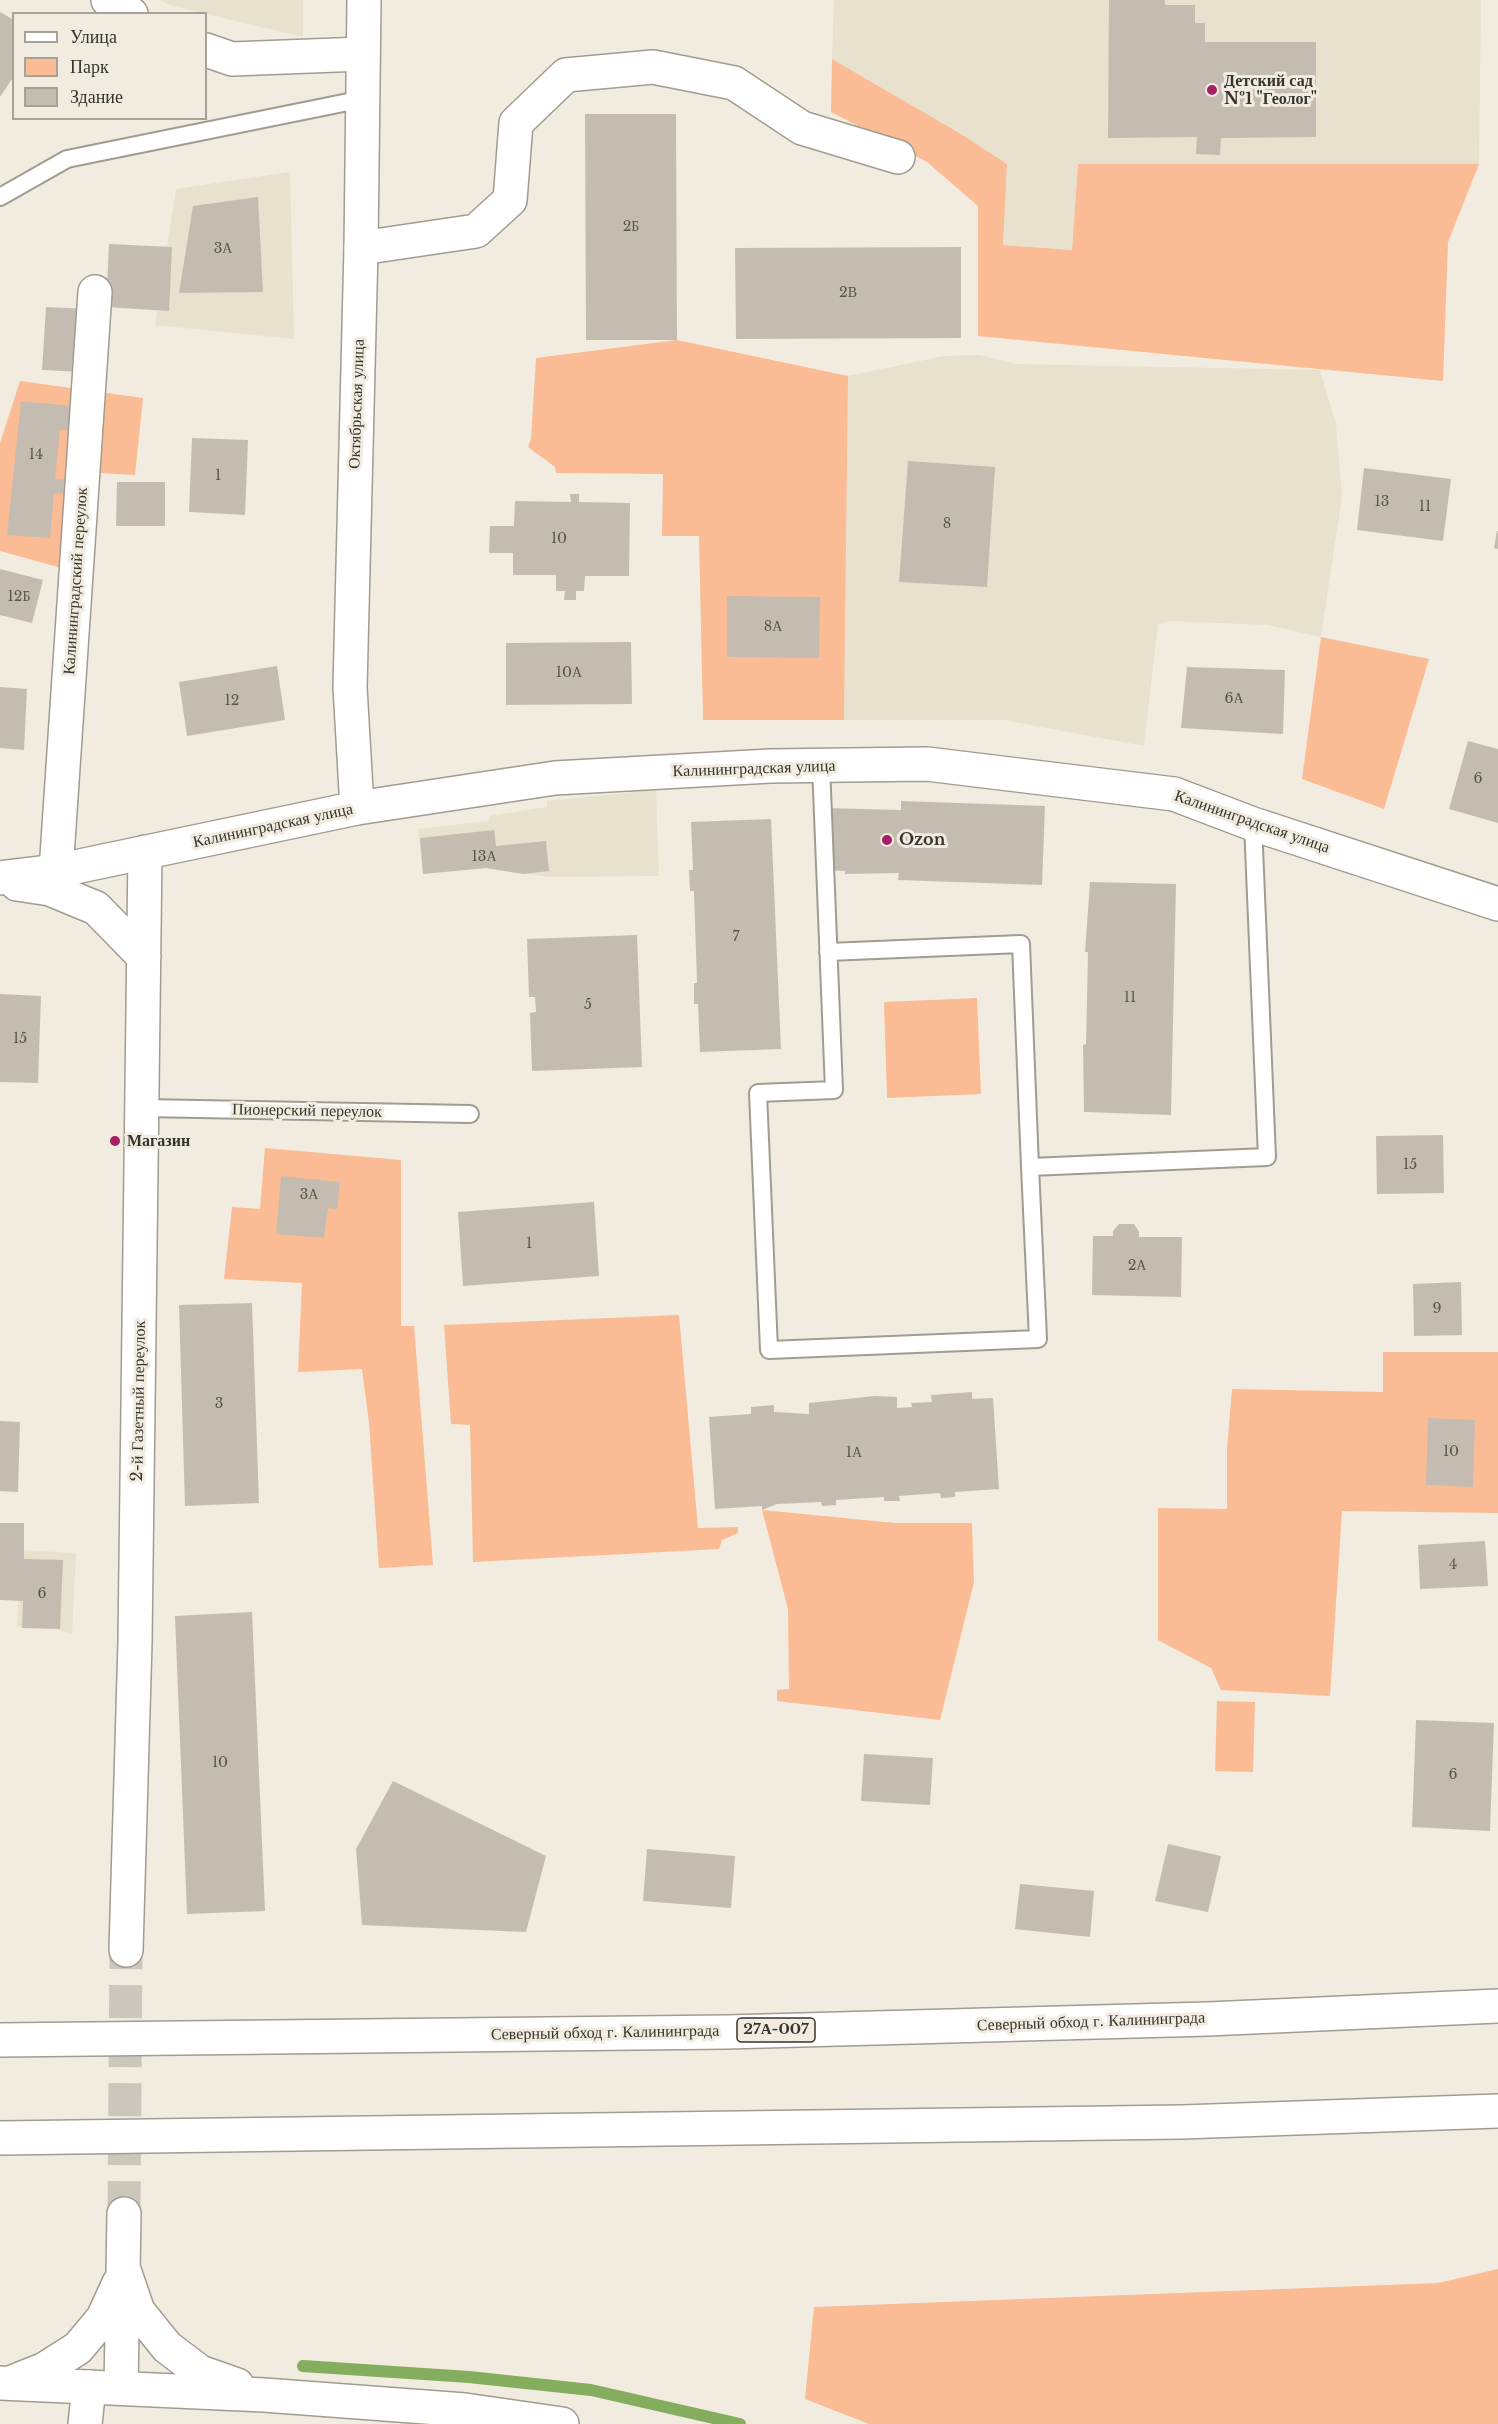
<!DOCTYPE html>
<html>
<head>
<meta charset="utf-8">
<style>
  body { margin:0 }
  #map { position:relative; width:1498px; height:2424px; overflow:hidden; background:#f1ecdf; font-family:"Libre Baskerville",serif }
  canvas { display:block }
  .legend { position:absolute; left:12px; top:12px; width:195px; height:108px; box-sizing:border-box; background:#f1ecdf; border:2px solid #a6a298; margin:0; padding:8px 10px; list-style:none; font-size:18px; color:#35332e }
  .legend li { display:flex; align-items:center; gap:12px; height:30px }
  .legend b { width:30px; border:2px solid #a6a298 }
</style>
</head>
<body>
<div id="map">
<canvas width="1498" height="2424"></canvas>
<ul class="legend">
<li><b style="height:8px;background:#fff"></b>Улица</li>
<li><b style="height:16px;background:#fbbb94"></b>Парк</li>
<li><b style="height:16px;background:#c5bcb1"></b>Здание</li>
</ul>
</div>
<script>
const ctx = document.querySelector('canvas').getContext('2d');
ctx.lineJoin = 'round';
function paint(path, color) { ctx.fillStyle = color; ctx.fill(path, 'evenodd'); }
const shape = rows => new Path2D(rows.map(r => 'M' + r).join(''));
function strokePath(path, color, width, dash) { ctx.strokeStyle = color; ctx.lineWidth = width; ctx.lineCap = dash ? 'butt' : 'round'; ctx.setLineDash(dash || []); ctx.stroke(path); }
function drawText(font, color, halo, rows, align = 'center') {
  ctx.font = font + ' "Libre Baskerville",serif'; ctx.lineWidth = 6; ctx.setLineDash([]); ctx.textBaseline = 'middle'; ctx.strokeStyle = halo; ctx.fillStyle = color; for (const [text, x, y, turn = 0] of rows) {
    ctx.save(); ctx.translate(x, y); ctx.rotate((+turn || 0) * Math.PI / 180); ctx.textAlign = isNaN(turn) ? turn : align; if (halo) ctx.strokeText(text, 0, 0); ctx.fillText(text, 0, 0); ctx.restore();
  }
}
paint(shape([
  [160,0,303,0,303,37,169,5],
  [834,0,1481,0,1479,164,1078,164,1072,250,1003,245,1007,164,961,134,832,59],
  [290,172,294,339,155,325,176,189],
  [979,355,1016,364,1320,370,1336,424,1342,496,1321,637,1267,625,1171,621,1158,624,1144,746,1004,720,844,720,848,376,944,356],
  [656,790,659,876,549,877,487,868,423,874,418,829,489,821,489,816,547,807,547,801],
  [21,1550,76,1553,72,1635,57,1629,17,1627]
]), '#e8e1ce');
paint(shape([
  [832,59,961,134,1007,164,1003,245,1072,250,1078,164,1479,164,1448,242,1443,381,978,336,978,206,927,162,831,112],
  [677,340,848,376,844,720,703,720,699,536,662,536,663,474,556,473,555,467,528,447,531,439,536,358],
  [20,381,143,398,135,475,100,473,90,572,65,569,0,551,0,443],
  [1321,637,1429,659,1384,809,1302,779],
  [977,998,981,1094,887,1098,884,1002],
  [265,1148,401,1160,401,1326,414,1326,433,1565,379,1568,369,1423,362,1369,298,1372,302,1283,224,1279,232,1207,260,1209],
  [679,1315,698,1528,738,1527,738,1533,722,1540,719,1549,473,1562,470,1425,451,1424,444,1325],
  [1383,1352,1498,1352,1498,1513,1342,1511,1330,1696,1221,1690,1211,1668,1158,1640,1158,1508,1227,1509,1227,1449,1232,1389,1383,1392],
  [762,1510,895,1523,972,1523,974,1582,940,1720,777,1701,777,1690,789,1689,788,1609],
  [1217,1701,1255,1702,1253,1772,1215,1771],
  [1498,2269,1498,2424,869,2424,805,2399,814,2307,1438,2283]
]), '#fbbb94');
strokePath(shape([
  [303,2366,469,2377,591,2390,740,2424]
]), '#84ae5d', 12);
paint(shape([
  [1109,0,1165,0,1165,5,1195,5,1195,23,1205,23,1205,42,1316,42,1316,137,1221,138,1220,155,1196,154,1197,137,1108,138],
  [0,12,14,20,14,76,0,97],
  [585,114,676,114,677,340,586,340],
  [258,197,263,292,179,293,193,206],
  [109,244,172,247,169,311,106,307],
  [961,247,961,338,736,339,735,248],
  [46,307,90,309,84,372,42,370],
  [21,401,72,406,70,430,60,430,55,479,65,480,63,494,54,493,50,538,7,535],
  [192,438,248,440,245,515,189,512],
  [908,461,995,467,987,587,899,582],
  [1364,468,1451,479,1443,541,1357,530],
  [117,482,165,482,165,526,116,526],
  [570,494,579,494,579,502,630,503,629,576,585,576,584,591,576,591,576,600,564,600,565,591,556,591,556,575,513,575,513,553,489,553,490,526,514,526,515,501,571,502],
  [1497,531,1498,531,1498,549,1494,548],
  [0,569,43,580,32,623,0,615],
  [727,596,820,597,819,658,727,657],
  [631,642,632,704,506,705,506,643],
  [277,666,285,720,187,736,179,682],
  [1187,667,1285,670,1283,734,1181,728],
  [0,687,27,689,24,750,0,748],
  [1468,741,1498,749,1498,823,1449,809],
  [901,801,1045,806,1042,885,898,880,899,873,845,874,845,871,823,870,824,808,901,810],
  [771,819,781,1049,700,1052,698,1004,694,1004,694,983,697,983,694,891,690,891,689,870,693,870,691,822],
  [494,830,496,846,546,841,549,871,523,874,486,868,423,874,420,838],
  [1090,882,1176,884,1171,1115,1084,1112,1083,1045,1086,1044,1088,952,1085,952],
  [637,935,642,1067,532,1071,530,1013,536,1012,535,997,529,997,527,939],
  [0,994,41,996,38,1083,0,1082],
  [1443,1135,1444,1193,1377,1194,1376,1136],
  [281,1176,340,1182,337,1209,328,1208,324,1238,276,1234],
  [594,1202,599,1276,463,1286,458,1212],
  [1119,1224,1134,1224,1139,1232,1139,1237,1182,1237,1181,1297,1092,1295,1093,1236,1113,1236,1113,1231],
  [1461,1282,1462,1335,1414,1336,1413,1284],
  [252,1303,259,1503,185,1506,179,1305],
  [972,1392,972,1399,993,1398,999,1489,955,1492,955,1497,941,1498,940,1493,899,1496,900,1501,884,1501,884,1497,836,1500,836,1505,822,1506,821,1502,777,1504,762,1510,762,1506,715,1509,709,1417,751,1414,751,1407,774,1405,774,1412,809,1414,809,1403,875,1396,897,1397,897,1408,912,1407,911,1403,932,1402,931,1395],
  [1428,1418,1475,1420,1473,1487,1426,1485],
  [0,1421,20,1422,18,1492,0,1491],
  [0,1523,24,1523,24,1559,63,1560,60,1629,22,1628,23,1601,0,1600],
  [1485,1541,1488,1586,1420,1589,1418,1545],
  [252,1612,265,1911,187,1914,175,1616],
  [1416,1720,1494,1723,1490,1831,1412,1827],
  [864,1754,933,1758,930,1805,861,1801],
  [393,1781,546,1856,526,1932,362,1925,356,1849],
  [1168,1844,1221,1856,1208,1912,1155,1901],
  [647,1849,735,1856,731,1908,643,1901],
  [1020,1884,1094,1891,1090,1937,1015,1929]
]), '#c5bcb1');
strokePath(shape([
  [124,2214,126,1950]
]), '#cbc7bc', 33, [33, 16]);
const service = shape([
  [0,197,67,159,363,99],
  [821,765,834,1090,758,1093,769,1350,1038,1339,1030,1167,1267,1157,1253,824],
  [828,952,1021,944,1030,1167],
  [144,1108,470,1114]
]);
const minor = shape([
  [108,0,131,14],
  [206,50,232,59,363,54],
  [361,248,476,231,510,200,516,123,566,75,653,67,734,83,802,128,898,157],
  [56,871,95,292],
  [85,2424,89,2387]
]);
const tertiary = shape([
  [357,808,350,687,361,248,364,0],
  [0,878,56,871,357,808,555,778,770,766,927,764,1174,794,1253,824,1498,904],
  [17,884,50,889,96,908,144,957],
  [126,1950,135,1642,145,852],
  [124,2270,138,2311,167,2347,200,2372,237,2385],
  [15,2381,45,2369,78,2348,103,2318,119,2283],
  [0,2383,264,2395,465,2410,562,2424],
  [121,2388,124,2214]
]);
const trunk = shape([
  [0,2040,727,2032,1208,2019,1498,2006],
  [0,2138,1182,2122,1498,2111]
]);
strokePath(service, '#a09c8f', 20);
strokePath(minor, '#a09c8f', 36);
strokePath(tertiary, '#a09c8f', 36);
strokePath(trunk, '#a09c8f', 36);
strokePath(service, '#fff', 16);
strokePath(minor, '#fff', 33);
strokePath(tertiary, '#fff', 33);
strokePath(trunk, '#fff', 33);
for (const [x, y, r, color] of [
  [1212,90,6,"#a61e65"],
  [887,840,6,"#a61e65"],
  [115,1141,6,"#a61e65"]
]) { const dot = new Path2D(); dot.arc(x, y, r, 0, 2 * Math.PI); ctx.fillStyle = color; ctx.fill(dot); strokePath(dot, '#f1ecdf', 2); }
drawText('14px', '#59554f', null, [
  ["2Б",631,227],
  ["3А",223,249],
  ["2В",848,293],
  ["14",36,455],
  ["1",218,476],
  ["13",1382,502],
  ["11",1425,507],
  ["8",947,524],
  ["10",559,539],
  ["12Б",19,597],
  ["8А",773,627],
  ["10А",569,673],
  ["6А",1234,699],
  ["12",232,701],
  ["6",1478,779],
  ["13А",484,857],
  ["7",736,937],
  ["11",1130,998],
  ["5",588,1005],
  ["15",20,1039],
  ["15",1410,1165],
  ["3А",309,1195],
  ["1",529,1244],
  ["2А",1137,1266],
  ["9",1437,1309],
  ["3",219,1404],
  ["10",1451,1452],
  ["1А",854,1453],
  ["4",1453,1565],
  ["6",42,1594],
  ["10",220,1763],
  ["6",1453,1775]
]);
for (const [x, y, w] of [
  [776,2030,78]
]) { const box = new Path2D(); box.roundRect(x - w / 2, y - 12, w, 24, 4.5); ctx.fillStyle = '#f1ecdf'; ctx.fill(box); strokePath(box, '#35332e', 1.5); }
drawText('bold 15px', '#35332e', null, [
  ["27А-007",776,2030]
]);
drawText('bold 16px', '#35332e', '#f1ecdf', [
  ["Детский сад",1224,81],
  ["№1 \"Геолог\"",1224,99],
  ["Ozon",899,840],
  ["Магазин",127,1141]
], 'left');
drawText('16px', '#35332e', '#f1ecdf', [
  ["Октябрьская улица",357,404,-88],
  ["Калининградский переулок",76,581,-86],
  ["Калининградская улица",754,769,-2],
  ["Калининградская улица",1252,822,19],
  ["Калининградская улица",273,826,-12],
  ["Пионерский переулок",307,1111,1],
  ["2-й Газетный переулок",139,1401,-89],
  ["Северный обход г. Калининграда",1091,2022,-2],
  ["Северный обход г. Калининграда",605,2033,-1]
]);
</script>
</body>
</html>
